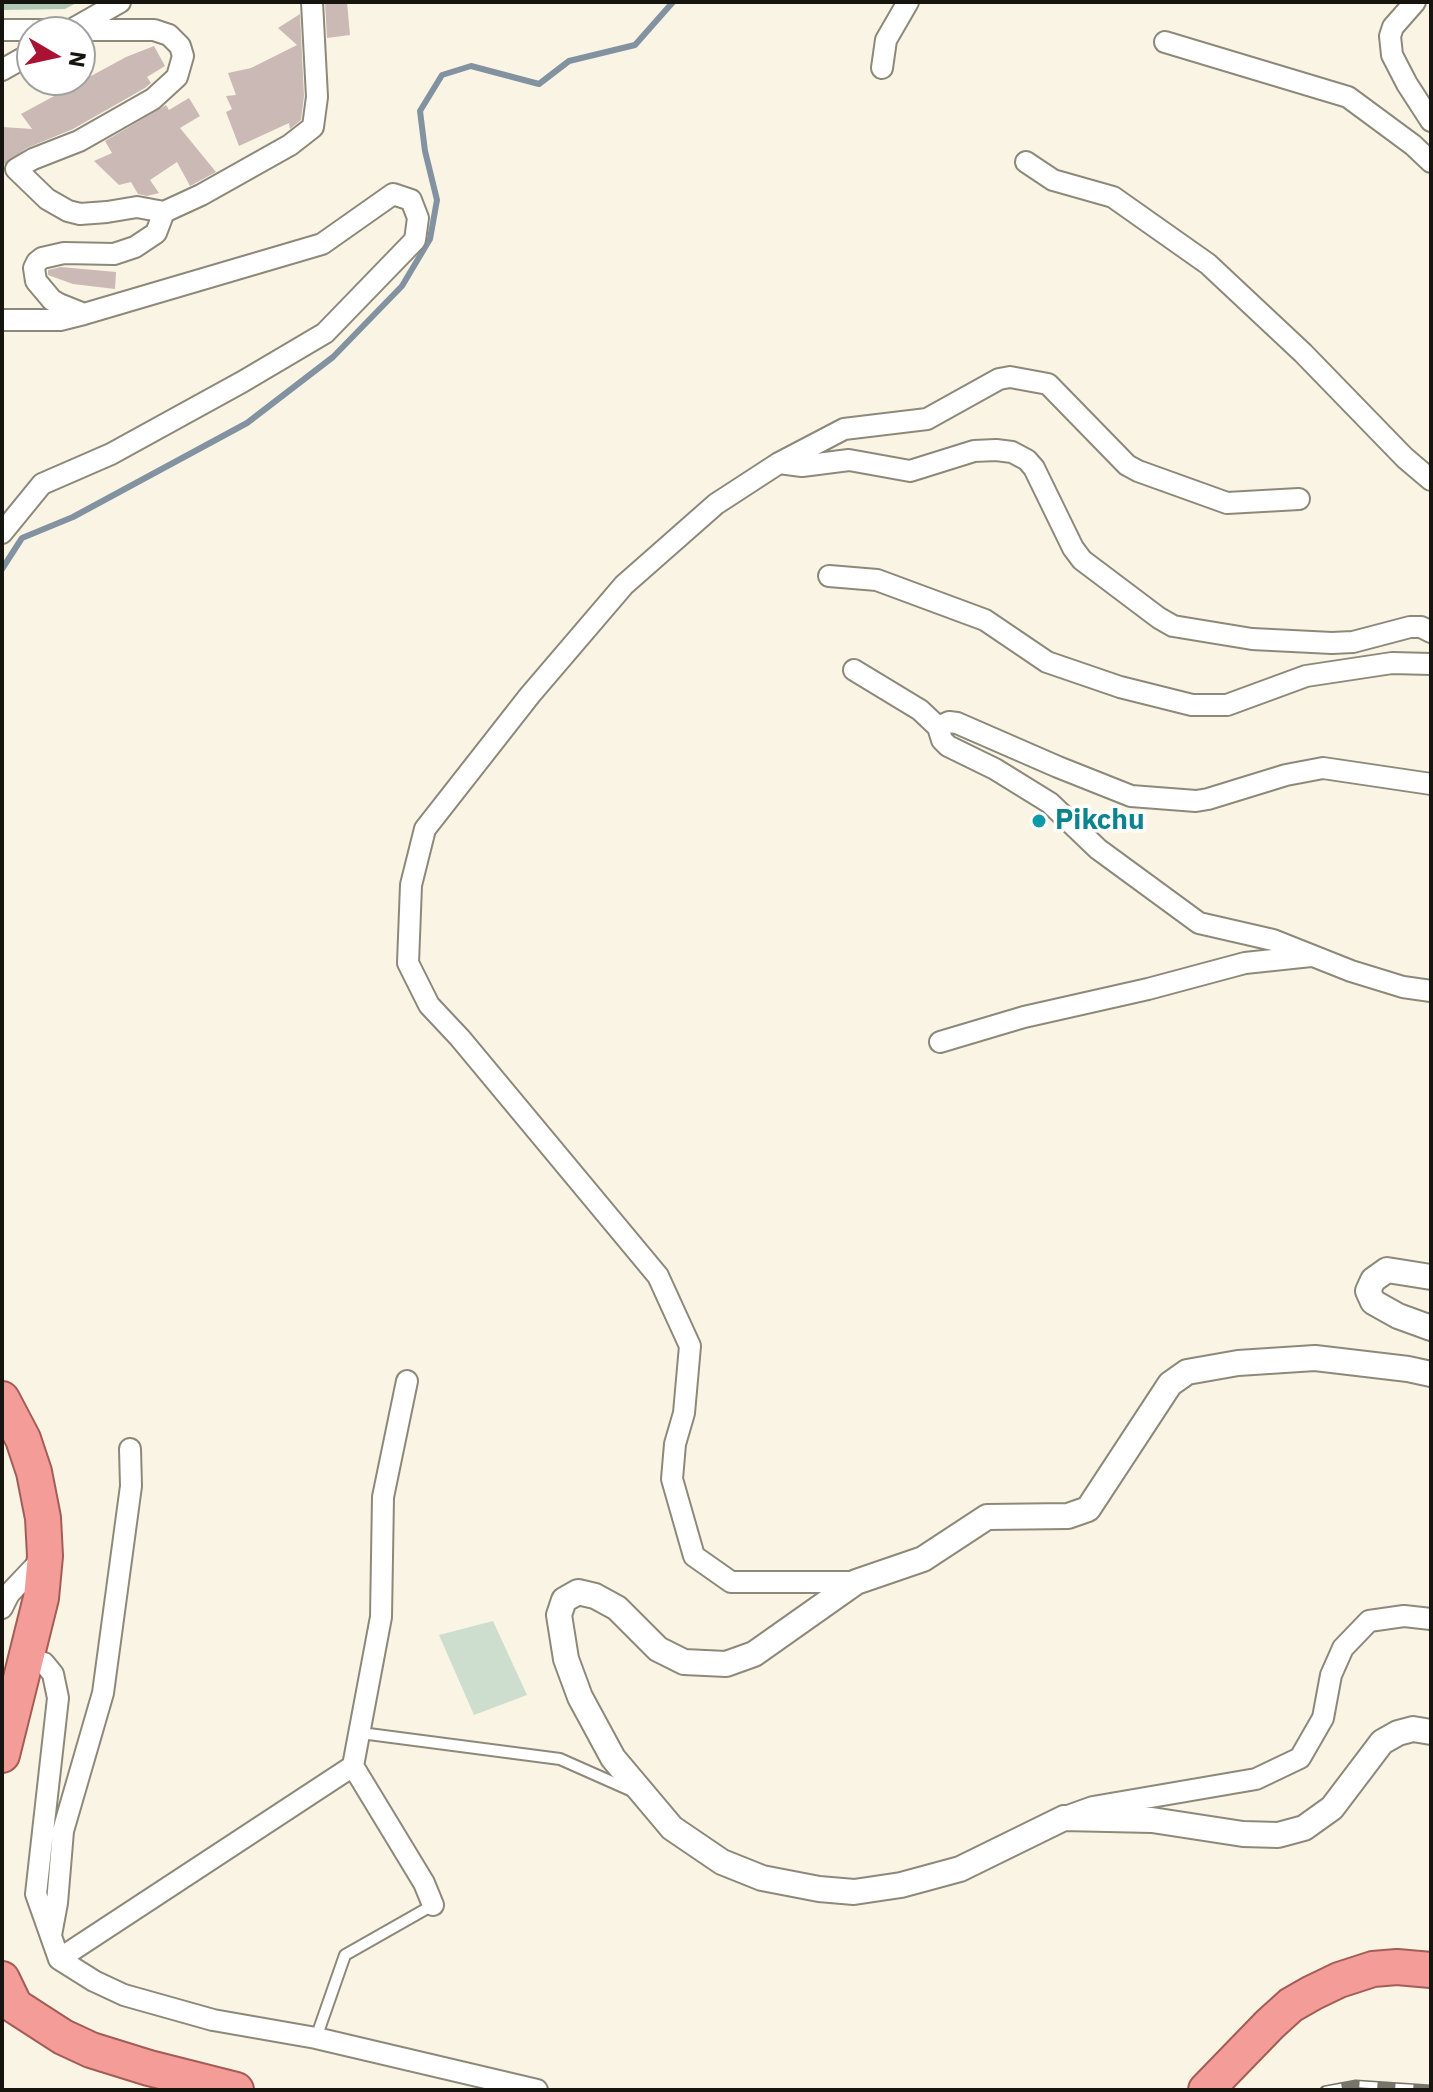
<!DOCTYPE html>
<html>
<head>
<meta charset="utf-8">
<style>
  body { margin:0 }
  #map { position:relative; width:1433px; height:2092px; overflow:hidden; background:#f9f4e4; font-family:"IBM Plex Sans",sans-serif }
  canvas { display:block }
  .frame { position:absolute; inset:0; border:4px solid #15140e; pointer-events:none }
  .north { position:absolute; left:16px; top:16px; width:80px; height:80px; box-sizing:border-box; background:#fff; border:2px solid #a1a19f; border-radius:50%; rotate:99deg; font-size:22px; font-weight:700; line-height:32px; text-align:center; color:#15140e }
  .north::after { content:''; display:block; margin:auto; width:28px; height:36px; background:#a91232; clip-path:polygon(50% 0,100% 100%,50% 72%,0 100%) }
</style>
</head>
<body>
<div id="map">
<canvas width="1433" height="2092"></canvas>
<div class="frame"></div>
<div class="north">N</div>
</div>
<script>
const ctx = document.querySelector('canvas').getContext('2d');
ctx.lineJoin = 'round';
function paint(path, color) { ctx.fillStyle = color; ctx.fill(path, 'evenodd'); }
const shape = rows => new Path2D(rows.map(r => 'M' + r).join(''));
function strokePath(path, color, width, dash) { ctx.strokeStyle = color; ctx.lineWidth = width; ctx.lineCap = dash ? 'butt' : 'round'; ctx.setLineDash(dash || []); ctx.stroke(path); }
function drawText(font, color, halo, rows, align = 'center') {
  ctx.font = font + ' "IBM Plex Sans",sans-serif'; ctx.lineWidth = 7; ctx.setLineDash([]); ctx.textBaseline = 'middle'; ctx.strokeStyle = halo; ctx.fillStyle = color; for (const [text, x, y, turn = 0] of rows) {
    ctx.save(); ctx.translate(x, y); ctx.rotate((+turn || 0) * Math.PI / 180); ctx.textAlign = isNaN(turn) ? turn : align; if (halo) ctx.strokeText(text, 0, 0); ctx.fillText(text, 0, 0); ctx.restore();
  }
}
paint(shape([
  [493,1621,527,1695,474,1715,439,1635]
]), '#cddecf');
paint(shape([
  [2,2,78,2,65,9,2,10]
]), '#b0c9b4');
strokePath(shape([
  [2,569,22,538,73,517,247,423,333,357,402,286,430,239,437,200,425,151,420,111,442,75,471,66,539,84,569,61,635,45,673,2]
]), '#8392a0', 6);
paint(shape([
  [325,2,347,2,350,35,327,38],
  [300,14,304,96,301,120,290,129,289,123,239,146,226,112,232,109,226,96,236,95,228,73,251,68,297,45,278,28],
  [154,46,165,66,147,77,151,83,145,88,73,129,27,148,2,166,2,127,32,129,21,114,126,57],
  [189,98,200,116,180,128,216,172,190,186,177,162,150,180,159,193,147,196,138,194,131,182,119,185,94,161,112,153,105,141,166,105,169,110],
  [61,267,116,272,115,289,73,284,48,275,48,270]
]), '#cbb9b6');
const service = shape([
  [361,1733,560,1759,630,1790],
  [316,2038,345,1955,433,1905]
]);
const minor = shape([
  [1415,2,1393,27,1390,36,1392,55,1407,84,1431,121],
  [2,30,154,30,169,35,180,46,183,56,177,77,153,99,79,141,33,159,16,169,47,199,68,211,80,214,107,212,137,207,164,212,156,233,135,247,114,254,64,253,42,258,37,262,34,268,36,281,52,300,59,304,84,314,322,244,393,194,411,200,418,218,415,240,325,333,242,382,111,454,42,484,2,533],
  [71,30,120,2],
  [1165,42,1348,97,1413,145,1431,162],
  [882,68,886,40,908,2],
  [2,70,32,53],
  [1026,162,1053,180,1113,197,1208,264,1303,353,1405,458,1431,480],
  [164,212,201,195,290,145,313,127,317,97,312,2],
  [2,320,60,320,84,314],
  [779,463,844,429,927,419,999,379,1010,377,1048,384,1127,465,1138,471,1227,503,1299,499],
  [829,576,877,580,985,620,1047,662,1120,687,1192,705,1227,705,1306,676,1392,663,1431,664],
  [854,670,920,710,938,727],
  [1431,784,1323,768,1286,775,1208,799,1196,801,1131,796,1058,767,957,723,949,722,938,727,942,740,948,746,995,769,1050,803,1098,849,1199,923,1273,940,1351,971,1403,987,1431,991],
  [940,1042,1024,1017,1148,989,1245,963,1311,956],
  [407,1381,383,1497,381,1617,353,1766,424,1883,433,1905],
  [856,1582,731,1582,694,1556,672,1479,675,1444,684,1413,690,1346,658,1276,460,1038,429,1005,408,963,411,885,425,829,530,695,624,585,716,504,779,463,802,466,849,460,910,471,974,451,996,450,1012,452,1027,460,1034,468,1073,548,1082,560,1159,618,1173,626,1252,639,1332,643,1353,642,1410,627,1421,627,1431,632],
  [2,1608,9,1594,45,1556],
  [27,1659,44,1663,53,1674,58,1698,36,1894,59,1959,94,1981,124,1995,213,2020,316,2038,537,2090],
  [1068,1816,1093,1807,1256,1779,1300,1758,1323,1718,1331,1675,1343,1648,1369,1621,1404,1616,1431,1619],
  [51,1935,57,1903,63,1831,103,1693,131,1486,130,1449],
  [59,1959,353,1766]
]);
const tertiary = shape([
  [1431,1277,1387,1270,1373,1280,1368,1291,1373,1302,1398,1316,1431,1328],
  [1431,1374,1408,1369,1315,1358,1238,1363,1187,1372,1170,1384,1088,1509,1068,1516,987,1517,923,1559,856,1582,754,1654,726,1664,684,1662,658,1649,617,1608,595,1596,578,1592,564,1600,559,1615,566,1659,580,1697,613,1758,672,1828,722,1862,762,1878,819,1889,854,1892,901,1885,960,1869,1064,1818,1152,1820,1243,1834,1278,1835,1304,1828,1332,1808,1382,1742,1398,1733,1413,1729,1431,1732]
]);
const trunk = shape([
  [2,1399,23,1439,34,1472,43,1518,45,1556,41,1598,2,1755],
  [2,1979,15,2006,63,2037,91,2050,149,2068,236,2090],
  [1206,2090,1270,2024,1291,2005,1312,1993,1339,1980,1373,1969,1397,1967,1431,1970]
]);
strokePath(service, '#8d897a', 14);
strokePath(minor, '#8d897a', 24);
strokePath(tertiary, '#8d897a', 28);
strokePath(trunk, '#a45d56', 38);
strokePath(service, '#fff', 10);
strokePath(minor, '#fff', 20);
strokePath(tertiary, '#fff', 24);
strokePath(trunk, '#f49c97', 34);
const rail = shape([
  [1324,2090,1356,2084,1431,2089]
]);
strokePath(rail, '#77746a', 9);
strokePath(rail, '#fff', 6, [18]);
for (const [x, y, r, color] of [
  [1039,821,8,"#0f9aa8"]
]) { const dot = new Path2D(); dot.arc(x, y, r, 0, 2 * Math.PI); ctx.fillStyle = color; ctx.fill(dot); strokePath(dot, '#fff', 3); }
drawText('bold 28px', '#0d838f', '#fff', [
  ["Pikchu",1055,821]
], 'left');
</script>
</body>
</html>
